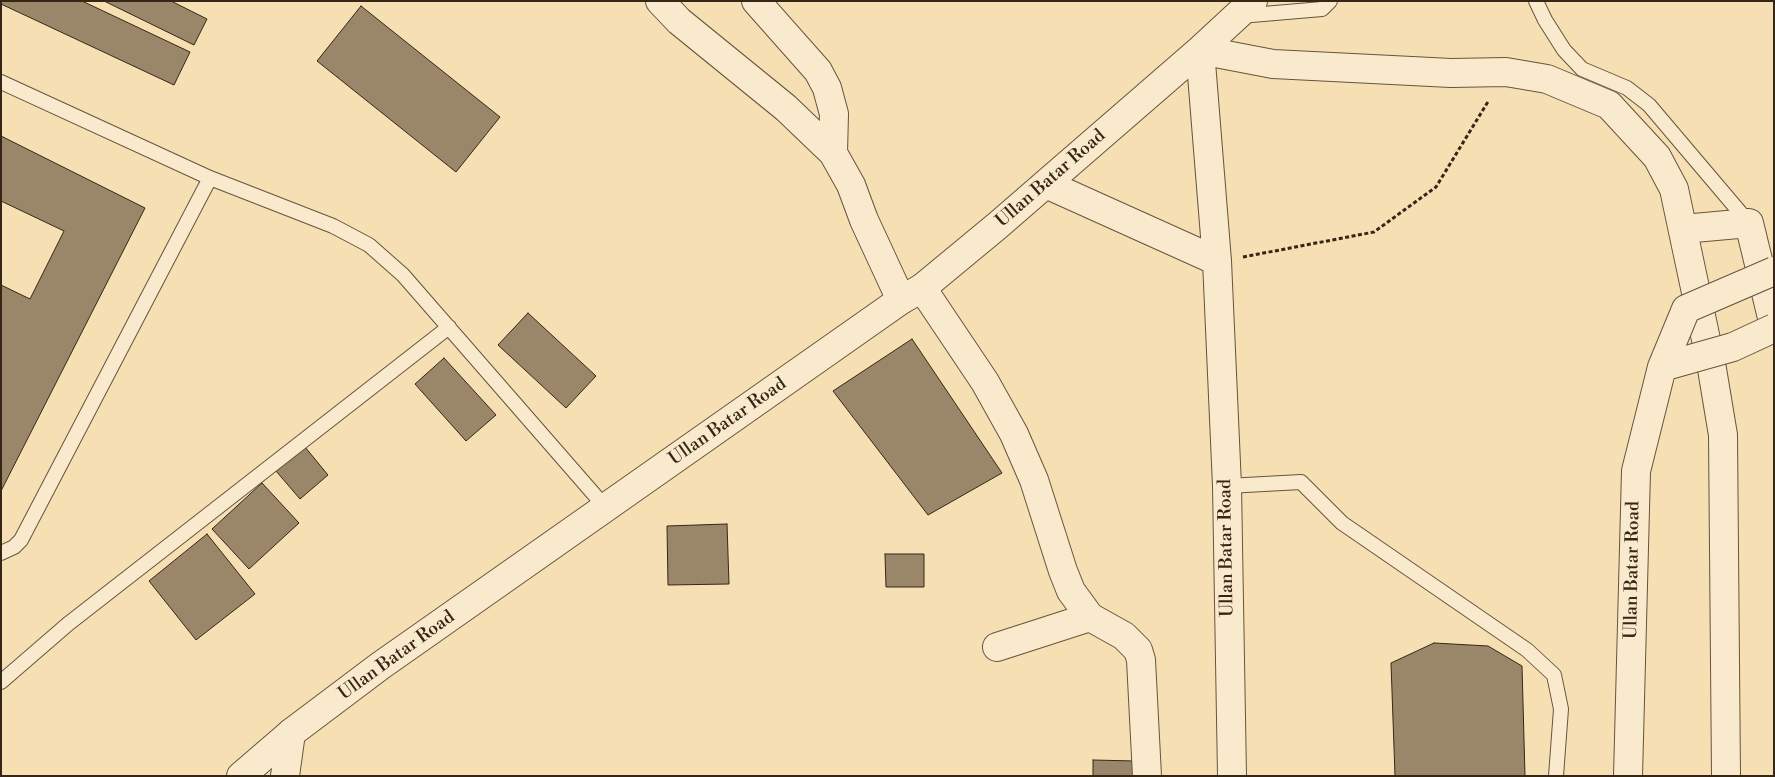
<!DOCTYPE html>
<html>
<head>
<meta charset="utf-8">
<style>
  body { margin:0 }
  #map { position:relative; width:1775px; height:777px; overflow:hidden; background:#f6dfb3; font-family:"Libre Bodoni",serif }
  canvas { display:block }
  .frame { position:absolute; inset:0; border:2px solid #362616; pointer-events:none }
</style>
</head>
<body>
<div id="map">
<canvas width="1775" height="777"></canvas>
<div class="frame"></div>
</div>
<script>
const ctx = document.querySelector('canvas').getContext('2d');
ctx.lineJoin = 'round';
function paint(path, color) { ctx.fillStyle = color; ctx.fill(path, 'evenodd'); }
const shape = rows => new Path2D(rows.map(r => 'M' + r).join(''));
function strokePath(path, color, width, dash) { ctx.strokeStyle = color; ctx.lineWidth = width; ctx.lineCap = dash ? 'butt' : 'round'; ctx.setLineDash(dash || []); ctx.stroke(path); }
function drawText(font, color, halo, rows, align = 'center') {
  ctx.font = font + ' "Libre Bodoni",serif'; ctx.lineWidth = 5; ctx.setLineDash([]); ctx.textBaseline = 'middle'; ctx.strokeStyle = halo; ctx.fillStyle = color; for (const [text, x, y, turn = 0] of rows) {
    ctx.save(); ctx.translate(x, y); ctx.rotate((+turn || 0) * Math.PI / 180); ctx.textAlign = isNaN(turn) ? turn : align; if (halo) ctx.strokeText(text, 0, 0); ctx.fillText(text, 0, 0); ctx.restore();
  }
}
const building = shape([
  [1,1,82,1,190,52,174,85,1,4,1,1],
  [104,1,171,1,207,19,194,45,104,1],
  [361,6,500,117,456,172,317,61,361,6],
  [1,136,145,208,1,491,1,285,30,299,64,231,1,201,1,136],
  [528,313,596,376,566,408,498,345,528,313],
  [912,339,1002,473,928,515,833,391,912,339],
  [444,358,496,415,466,441,415,384,444,358],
  [305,447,328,475,300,499,276,471,305,447],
  [262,483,299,523,249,569,212,529,262,483],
  [727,524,729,584,668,585,667,526,727,524],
  [207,534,255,594,196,640,149,581,207,534],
  [885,554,924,554,924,587,886,587,885,554],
  [1434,643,1488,646,1522,666,1525,776,1395,776,1391,663,1434,643],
  [1093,760,1135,761,1134,776,1093,776,1093,760]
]);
paint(building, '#9a8668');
strokePath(building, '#362616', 1);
const service = shape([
  [1536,1,1545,20,1564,50,1582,69,1627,88,1649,105,1749,223],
  [1240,16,1322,9,1330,1],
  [1,82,210,178,333,226,369,245,403,275,606,508],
  [1227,486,1301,482,1342,523,1527,650,1554,675,1561,709,1556,776],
  [1,553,14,547,21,540,210,178],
  [1,682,68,624,449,327]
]);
const minor = shape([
  [660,1,679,21,786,108,833,153,851,185,864,220,901,300],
  [756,1,818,71,827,88,834,114,833,153],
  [922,288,985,382,1014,434,1034,480,1063,571,1071,591,1090,617,1124,636,1138,650,1141,660,1147,776],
  [997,647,1090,617],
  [285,776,291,733]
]);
const tertiary = shape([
  [1200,50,1273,64,1451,73,1506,72,1547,79,1609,105,1657,157,1674,189,1711,363,1723,435,1726,776],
  [1200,50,1217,261,1227,486,1232,776],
  [1046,184,1217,261],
  [1683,229,1749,223,1774,326],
  [241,776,291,733,380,666,901,300,922,288,997,226,1200,50,1253,1]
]);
strokePath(service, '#66543d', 16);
strokePath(minor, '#66543d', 30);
strokePath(tertiary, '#66543d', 30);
strokePath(shape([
  [1243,257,1374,232,1436,187,1489,100]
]), '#362616', 3, [4, 2.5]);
strokePath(service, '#f9eace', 14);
strokePath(minor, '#f9eace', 28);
strokePath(tertiary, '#f9eace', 28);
const tertiaryBridge = shape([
  [1662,367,1733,347,1774,328],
  [1628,776,1636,471,1662,367,1686,309,1774,271]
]);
strokePath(tertiaryBridge, '#66543d', 30, []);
strokePath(tertiaryBridge, '#f9eace', 28);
drawText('18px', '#362616', '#f9eace', [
  ["Ullan Batar Road",1051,179,-41],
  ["Ullan Batar Road",728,422,-35],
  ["Ullan Batar Road",1227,548,-91],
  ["Ullan Batar Road",1633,570,-89],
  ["Ullan Batar Road",397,656,-36]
]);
</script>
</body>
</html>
